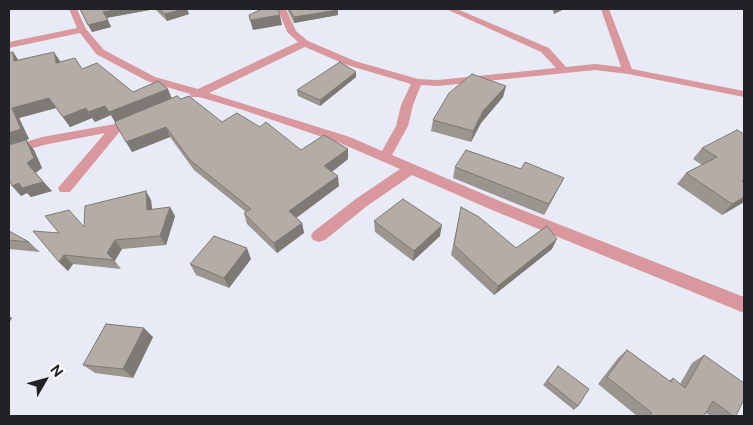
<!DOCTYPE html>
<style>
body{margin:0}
#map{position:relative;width:753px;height:425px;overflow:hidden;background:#e8ebf5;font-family:"Public Sans",sans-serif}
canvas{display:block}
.frame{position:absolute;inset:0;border:10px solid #212226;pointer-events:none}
.north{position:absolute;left:20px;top:355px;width:50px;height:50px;-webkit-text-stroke:4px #fff;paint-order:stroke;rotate:52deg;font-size:14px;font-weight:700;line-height:20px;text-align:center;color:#212226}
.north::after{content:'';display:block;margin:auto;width:18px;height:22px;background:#212226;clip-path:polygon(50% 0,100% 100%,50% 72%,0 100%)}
</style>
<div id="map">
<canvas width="753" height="425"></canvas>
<div class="frame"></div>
<div class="north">N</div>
</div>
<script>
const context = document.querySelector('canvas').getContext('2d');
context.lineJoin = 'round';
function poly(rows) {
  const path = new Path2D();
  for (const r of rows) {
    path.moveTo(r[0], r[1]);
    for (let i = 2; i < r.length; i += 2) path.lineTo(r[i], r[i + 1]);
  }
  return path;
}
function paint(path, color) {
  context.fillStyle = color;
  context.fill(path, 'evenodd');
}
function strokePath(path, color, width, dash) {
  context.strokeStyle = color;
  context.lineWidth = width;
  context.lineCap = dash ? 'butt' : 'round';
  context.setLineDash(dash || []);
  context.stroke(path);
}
paint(poly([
 [69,9,77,9,86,29,104,50,155,77,198,89,298,42,287,32,278,9,286,9,296,31,308,41,355,61,418,79,438,80,556,68,541,52,446,9,457,9,549,48,566,67,595,64,621,67,601,9,609,9,632,69,744,91,744,97,628,74,595,70,438,86,421,85,413,105,408,126,392,155,502,202,744,297,744,313,492,210,412,175,367,206,325,240,319,242,313,240,311,236,313,232,357,198,400,169,340,143,240,109,199,97,191,97,190,94,147,81,96,54,80,33,9,48,9,42,77,28,69,9],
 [305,47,347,65,411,84,401,105,396,126,382,151,350,137,209,93,305,47],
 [135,117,139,118,141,121,139,124,121,130,70,192,60,192,58,188,105,133,44,145,9,155,9,147,42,137,115,124,135,117]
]), '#d9989e');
paint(poly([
 [80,9,187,9,189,14,167,21,155,9,106,18,111,27,92,32],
 [287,9,335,9,338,15,294,23],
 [552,9,564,9,554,14],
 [13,52,18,60,60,62,82,69,133,92,181,99,222,122,301,150,348,149,348,159,332,172,339,186,296,218,302,223,304,233,277,253,247,224,244,213,246,212,194,170,170,137,132,152,116,122,115,122,111,115,95,122,92,118,70,127,56,108,19,118,29,139,24,141,34,150,42,168,36,173,52,191,31,197,27,193,21,196],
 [356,72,356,77,320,106,298,96,297,90],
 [506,86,503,97,481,123,471,142,431,131,433,120],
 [744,134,744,202,722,215,677,184,686,173,702,165,693,159,702,148],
 [455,167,521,169,564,178,544,215,453,178],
 [151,200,152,209,175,216,166,245,122,249,115,261,121,269,73,264,68,271,59,262,59,233,84,227],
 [461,207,516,248,552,249,494,295,451,255],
 [374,221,440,236,413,261,375,232],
 [9,231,29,242,40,252,9,249],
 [251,259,229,288,196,275,190,264],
 [153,337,133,378,95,373,83,365],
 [627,350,669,381,673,378,680,384,692,363,704,355,736,416,710,416,706,413,704,416,637,416,598,384,618,358],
 [558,366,578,406,574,410,543,385]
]), '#9a958e');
paint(poly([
 [120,9,155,9,106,18,103,12],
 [183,9,187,9,189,14,167,21,165,14],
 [555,9,564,9,554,14],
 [338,10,338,15,294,23,294,17],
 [280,15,282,25,253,30,250,20],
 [108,20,111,27,92,32,88,25],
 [13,52,19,61,14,61],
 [54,52,60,61,62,73,56,63],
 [356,72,356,77,320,106,320,100],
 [506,86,503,97,481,123,471,142,473,131,483,111],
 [168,89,172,99,115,122,111,115,95,122,88,112,105,106],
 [49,98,56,108,19,118,29,139,9,145,9,133,12,108],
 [86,108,92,118,70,127,63,117],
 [166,127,170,137,132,152,126,142],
 [26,140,34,150,42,168,35,173,27,163],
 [348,149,348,159,325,177,324,166],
 [338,176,339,186,292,221,289,211],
 [564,178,558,189,544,215,549,204],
 [43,182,52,191,31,197,27,193,21,196,12,186,19,183],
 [146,191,151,200,153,219,147,210],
 [744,197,744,202,722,215,732,204],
 [170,207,175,216,166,245,160,236],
 [302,223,304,233,277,253,274,243],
 [442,225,440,236,413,261,414,251],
 [557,239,552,249,494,295,498,286],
 [115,240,122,249,114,261,107,253],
 [247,248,251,259,229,288,224,278],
 [64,255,73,264,68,271,59,262],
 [9,316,12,318,9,323],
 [144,328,153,337,133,378,123,369]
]), '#7d7974');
const building = poly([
 [80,9,120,9,103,12,108,20,88,25,80,9],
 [159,9,184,9,165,14,159,9],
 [262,9,278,9,280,15,250,20,249,15,262,9],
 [289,9,335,9,338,10,294,17,289,9],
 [13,52,14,61,54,52,56,63,75,58,82,69,97,63,133,92,158,81,168,89,109,112,105,106,88,112,86,108,63,117,49,98,12,108,21,129,9,133,9,53,13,52],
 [340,62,356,72,320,100,297,90,340,62],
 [472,74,506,86,483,111,473,131,433,120,449,93,472,74],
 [177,96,181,99,189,96,222,122,237,113,260,127,266,122,301,150,324,135,348,149,324,166,338,176,289,211,302,223,274,243,244,213,251,209,190,160,166,127,126,142,115,123,116,121,177,96],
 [737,130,744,134,744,180,742,181,744,183,744,197,732,204,686,173,717,157,702,148,737,130],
 [26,140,34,158,27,163,43,182,22,188,19,183,12,186,9,179,9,145,26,140],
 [466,150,521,169,525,162,564,178,549,204,455,167,466,150],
 [146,191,147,210,170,207,160,236,115,240,107,253,114,260,64,255,59,262,33,231,59,233,45,216,69,210,84,227,85,206,146,191],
 [403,199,442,225,414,251,374,221,403,199],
 [461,207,479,217,516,248,547,226,557,239,498,286,454,245,461,207],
 [9,231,29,242,9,240,9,231],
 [214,236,247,248,224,278,190,264,214,236],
 [106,324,144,328,123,369,83,365,106,324],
 [627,350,671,382,673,378,685,388,704,355,744,383,744,399,736,416,733,416,713,401,704,416,649,416,652,413,607,377,627,350],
 [558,366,589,389,578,406,547,381,558,366]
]);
paint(building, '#b3ada5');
strokePath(building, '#7d7974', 1);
</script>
